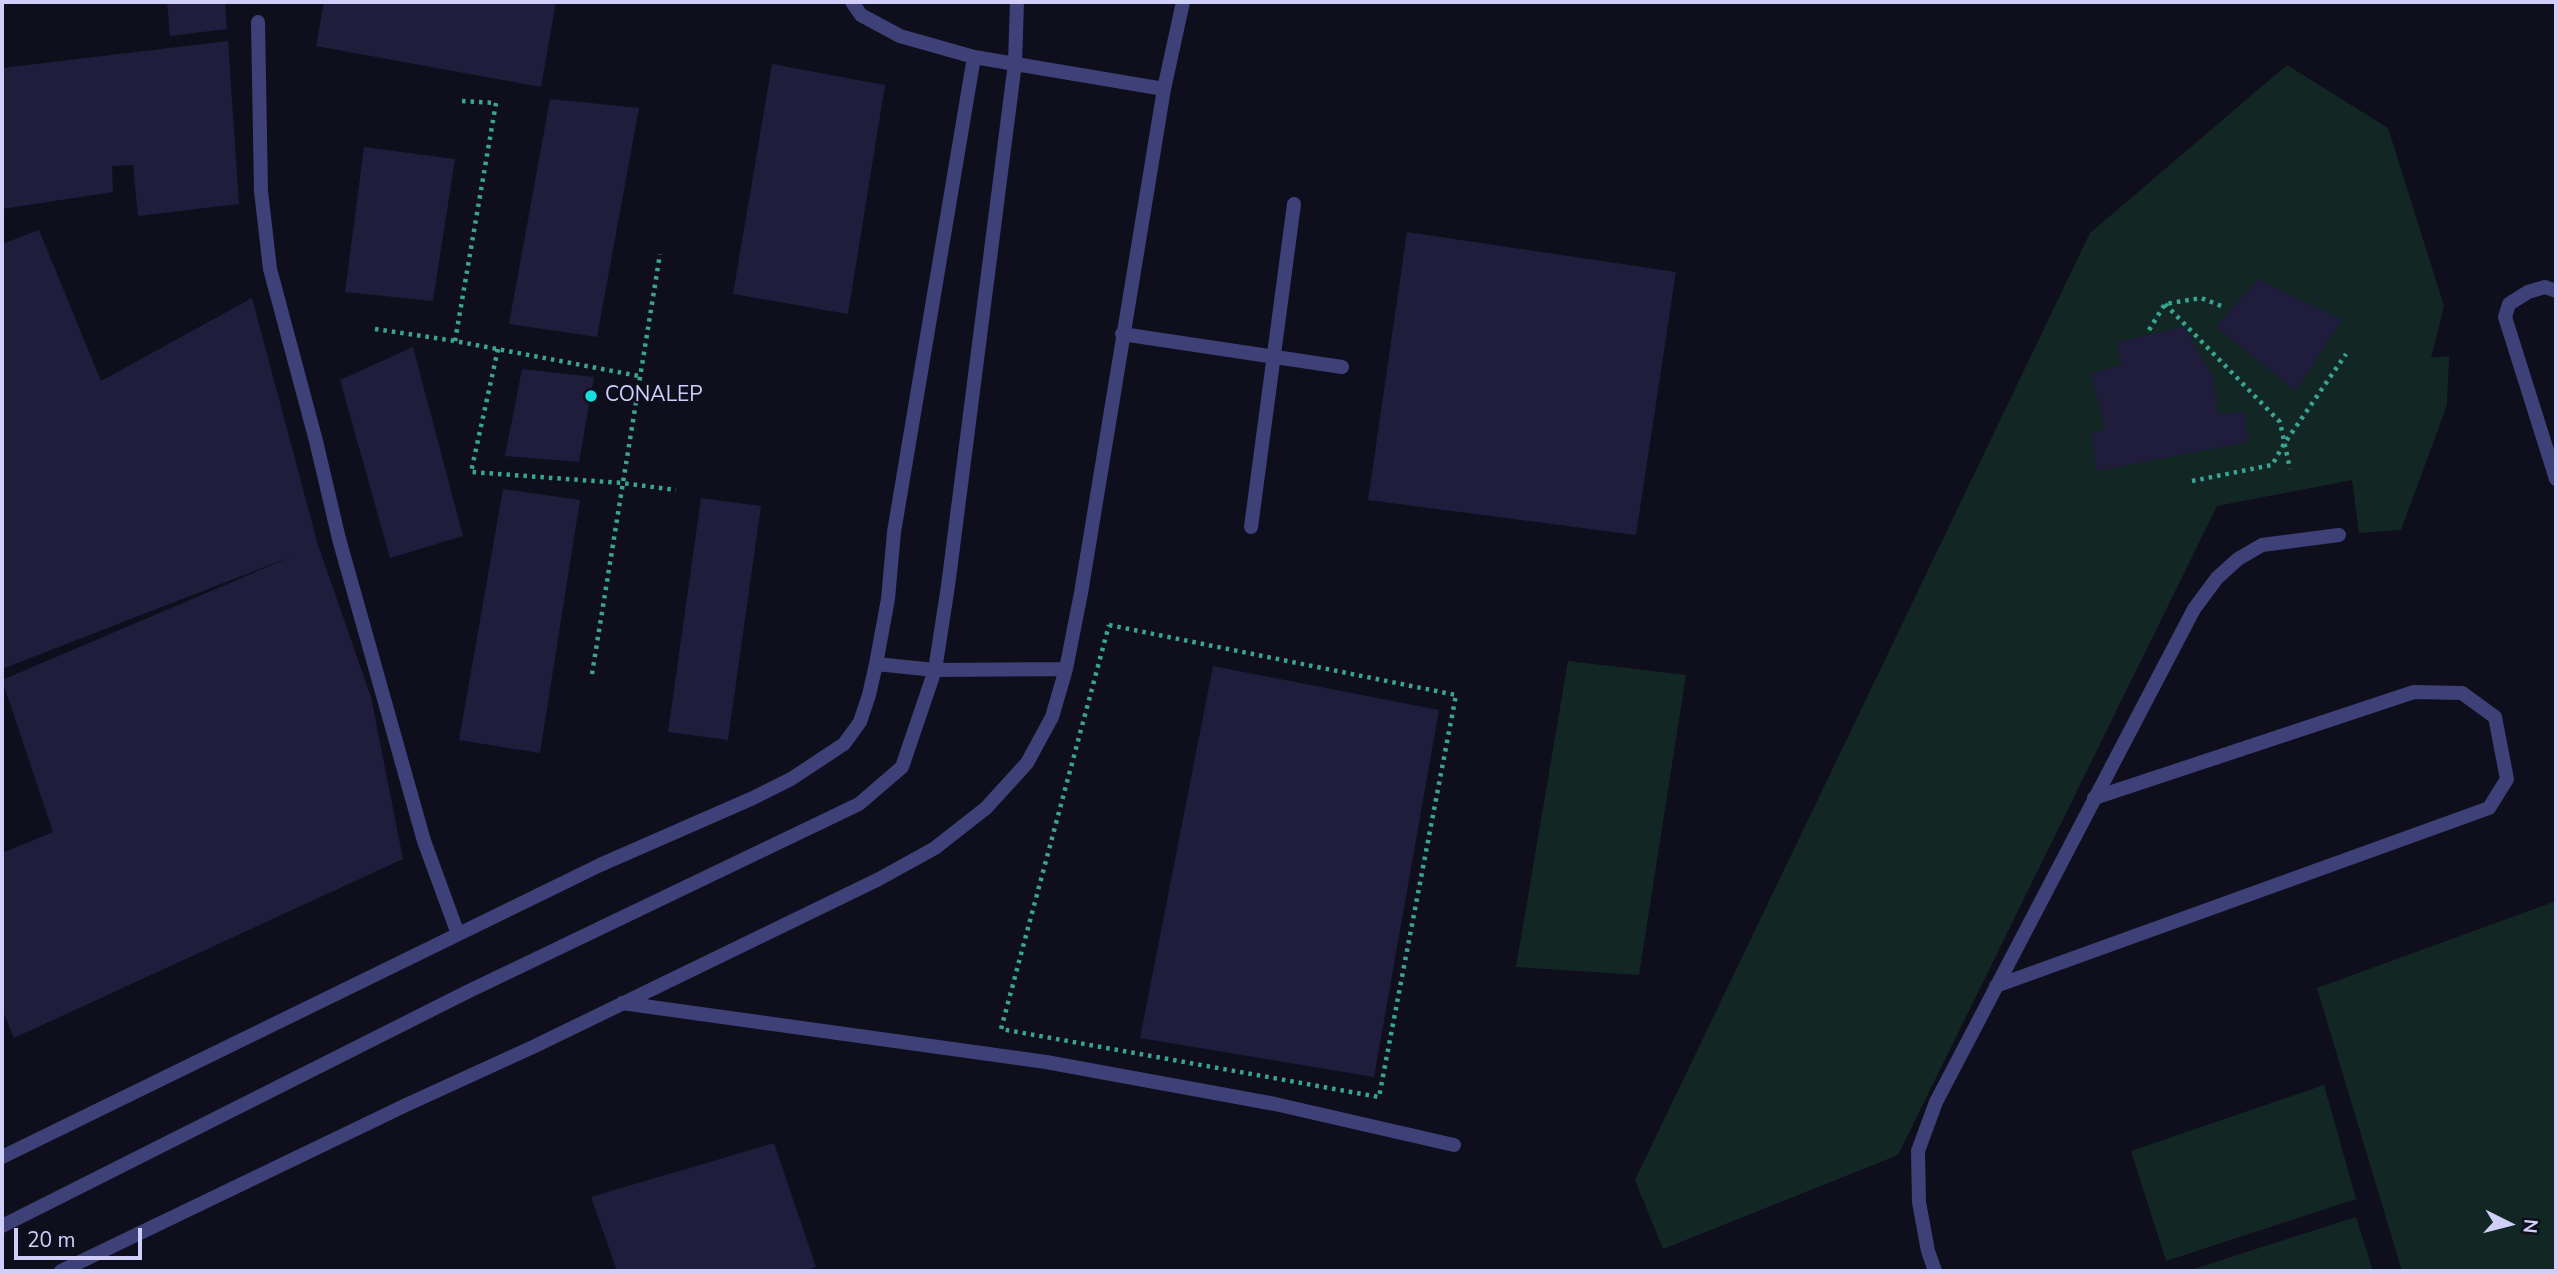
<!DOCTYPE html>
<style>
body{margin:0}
#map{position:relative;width:2558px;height:1273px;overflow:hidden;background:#0f0e1d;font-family:"Nunito Sans",sans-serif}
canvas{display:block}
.frame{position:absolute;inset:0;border:4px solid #d0cffa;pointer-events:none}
.north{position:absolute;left:2474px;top:1189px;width:70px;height:70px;-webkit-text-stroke:5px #0f0e1d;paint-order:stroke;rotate:96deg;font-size:19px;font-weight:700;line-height:28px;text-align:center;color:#d0cffa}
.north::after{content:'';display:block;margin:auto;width:24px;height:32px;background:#d0cffa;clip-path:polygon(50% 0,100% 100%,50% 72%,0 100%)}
.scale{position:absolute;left:14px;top:1228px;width:128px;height:32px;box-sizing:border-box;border:4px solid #d0cffa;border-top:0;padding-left:9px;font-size:21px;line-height:24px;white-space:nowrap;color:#d0cffa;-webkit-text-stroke:5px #0f0e1d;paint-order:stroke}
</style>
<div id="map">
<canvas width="2558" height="1273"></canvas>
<div class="frame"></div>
<div class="north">N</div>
<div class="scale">20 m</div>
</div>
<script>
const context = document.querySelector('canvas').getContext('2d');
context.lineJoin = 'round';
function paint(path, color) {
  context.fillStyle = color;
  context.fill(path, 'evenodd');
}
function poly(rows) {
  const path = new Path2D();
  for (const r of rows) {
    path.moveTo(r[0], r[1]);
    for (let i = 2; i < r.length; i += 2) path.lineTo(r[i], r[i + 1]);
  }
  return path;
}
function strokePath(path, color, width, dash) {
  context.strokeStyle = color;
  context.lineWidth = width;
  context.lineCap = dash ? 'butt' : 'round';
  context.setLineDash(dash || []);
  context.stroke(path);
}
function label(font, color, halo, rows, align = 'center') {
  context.font = font + ' "Nunito Sans",sans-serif';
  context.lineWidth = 5;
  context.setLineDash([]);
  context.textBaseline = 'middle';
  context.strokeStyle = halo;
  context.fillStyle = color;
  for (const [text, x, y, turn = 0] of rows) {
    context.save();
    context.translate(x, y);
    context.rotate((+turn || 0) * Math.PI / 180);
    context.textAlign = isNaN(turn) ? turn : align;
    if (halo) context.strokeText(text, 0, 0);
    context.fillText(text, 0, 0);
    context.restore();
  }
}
paint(poly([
 [2287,65,2388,128,2444,306,2431,358,2449,356,2447,405,2401,530,2359,533,2352,480,2217,506,1898,1155,1663,1249,1635,1180,2090,233],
 [1568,661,1686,675,1639,975,1516,967],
 [2556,901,2556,1271,2402,1271,2317,988],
 [2324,1085,2356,1199,2166,1261,2131,1151],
 [2356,1217,2373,1271,2187,1271]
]), '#122724');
paint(poly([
 [167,2,225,2,227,29,170,36],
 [324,2,556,2,541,87,316,46],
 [228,41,239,204,138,216,133,165,112,166,113,192,2,209,2,68],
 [772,64,885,85,848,314,733,294],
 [550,99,639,108,597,337,509,324],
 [364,147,455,159,433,301,345,292],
 [39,230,101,381,252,298,318,545,371,697,403,859,14,1038,2,1009,2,853,53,832,2,680,293,556,2,669,2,244],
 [1407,232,1676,272,1636,535,1368,500],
 [2258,279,2342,320,2296,391,2216,327],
 [2184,327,2214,379,2217,415,2244,411,2248,442,2097,471,2091,434,2105,429,2091,374,2121,365,2117,342],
 [413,347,463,536,390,558,340,380],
 [522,369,594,377,579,462,505,456],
 [503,489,580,500,540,753,459,740],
 [701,498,761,506,728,740,668,732],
 [1213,666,1439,710,1374,1077,1140,1038],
 [774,1143,816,1267,804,1271,617,1271,591,1197]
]), '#201c3c');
strokePath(poly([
 [2165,304,2280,422,2290,469],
 [375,329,455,341,639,376],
 [2149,330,2165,304,2201,298,2224,307],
 [455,341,496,103,461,101],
 [498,349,471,472,622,483,676,490],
 [2192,481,2272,465,2284,444,2346,354],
 [1109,625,1456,695,1379,1097,1001,1029,1109,625],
 [592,674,660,254]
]), '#3aa493', 4.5, [3.5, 5]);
strokePath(poly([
 [852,2,861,15,900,36,974,57,1164,89],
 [258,22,261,191,270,269,316,441,339,539,424,841,458,934],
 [1122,334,1342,367],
 [1251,527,1294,204],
 [876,664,935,670,1066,669],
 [1996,986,2489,808,2507,779,2495,717,2462,693,2414,692,2094,798],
 [622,1003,1046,1062,1275,1104,1454,1145],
 [2,1157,600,865,753,798,791,779,844,744,860,722,869,695,876,664,888,599,894,532,974,57],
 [2,1226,467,992,859,804,902,767,935,670,948,586,1015,63,1017,2],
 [61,1271,406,1105,535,1046,879,879,935,848,986,808,1027,763,1052,717,1066,669,1081,593,1164,89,1183,2],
 [1935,1271,1928,1251,1919,1202,1918,1151,1936,1102,2194,609,2217,578,2238,559,2262,545,2339,535]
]), '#3e4177', 14);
strokePath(poly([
 [2556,291,2545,287,2528,292,2509,304,2505,317,2556,479]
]), '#3e4177', 14);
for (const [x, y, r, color] of [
 [591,396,7,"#18ddde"]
]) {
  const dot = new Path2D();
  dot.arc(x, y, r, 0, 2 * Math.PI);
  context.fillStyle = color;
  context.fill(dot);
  strokePath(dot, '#0f0e1d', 2.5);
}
label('21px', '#d0cffa', '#0f0e1d', [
 ["CONALEP",605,396]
], 'left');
</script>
